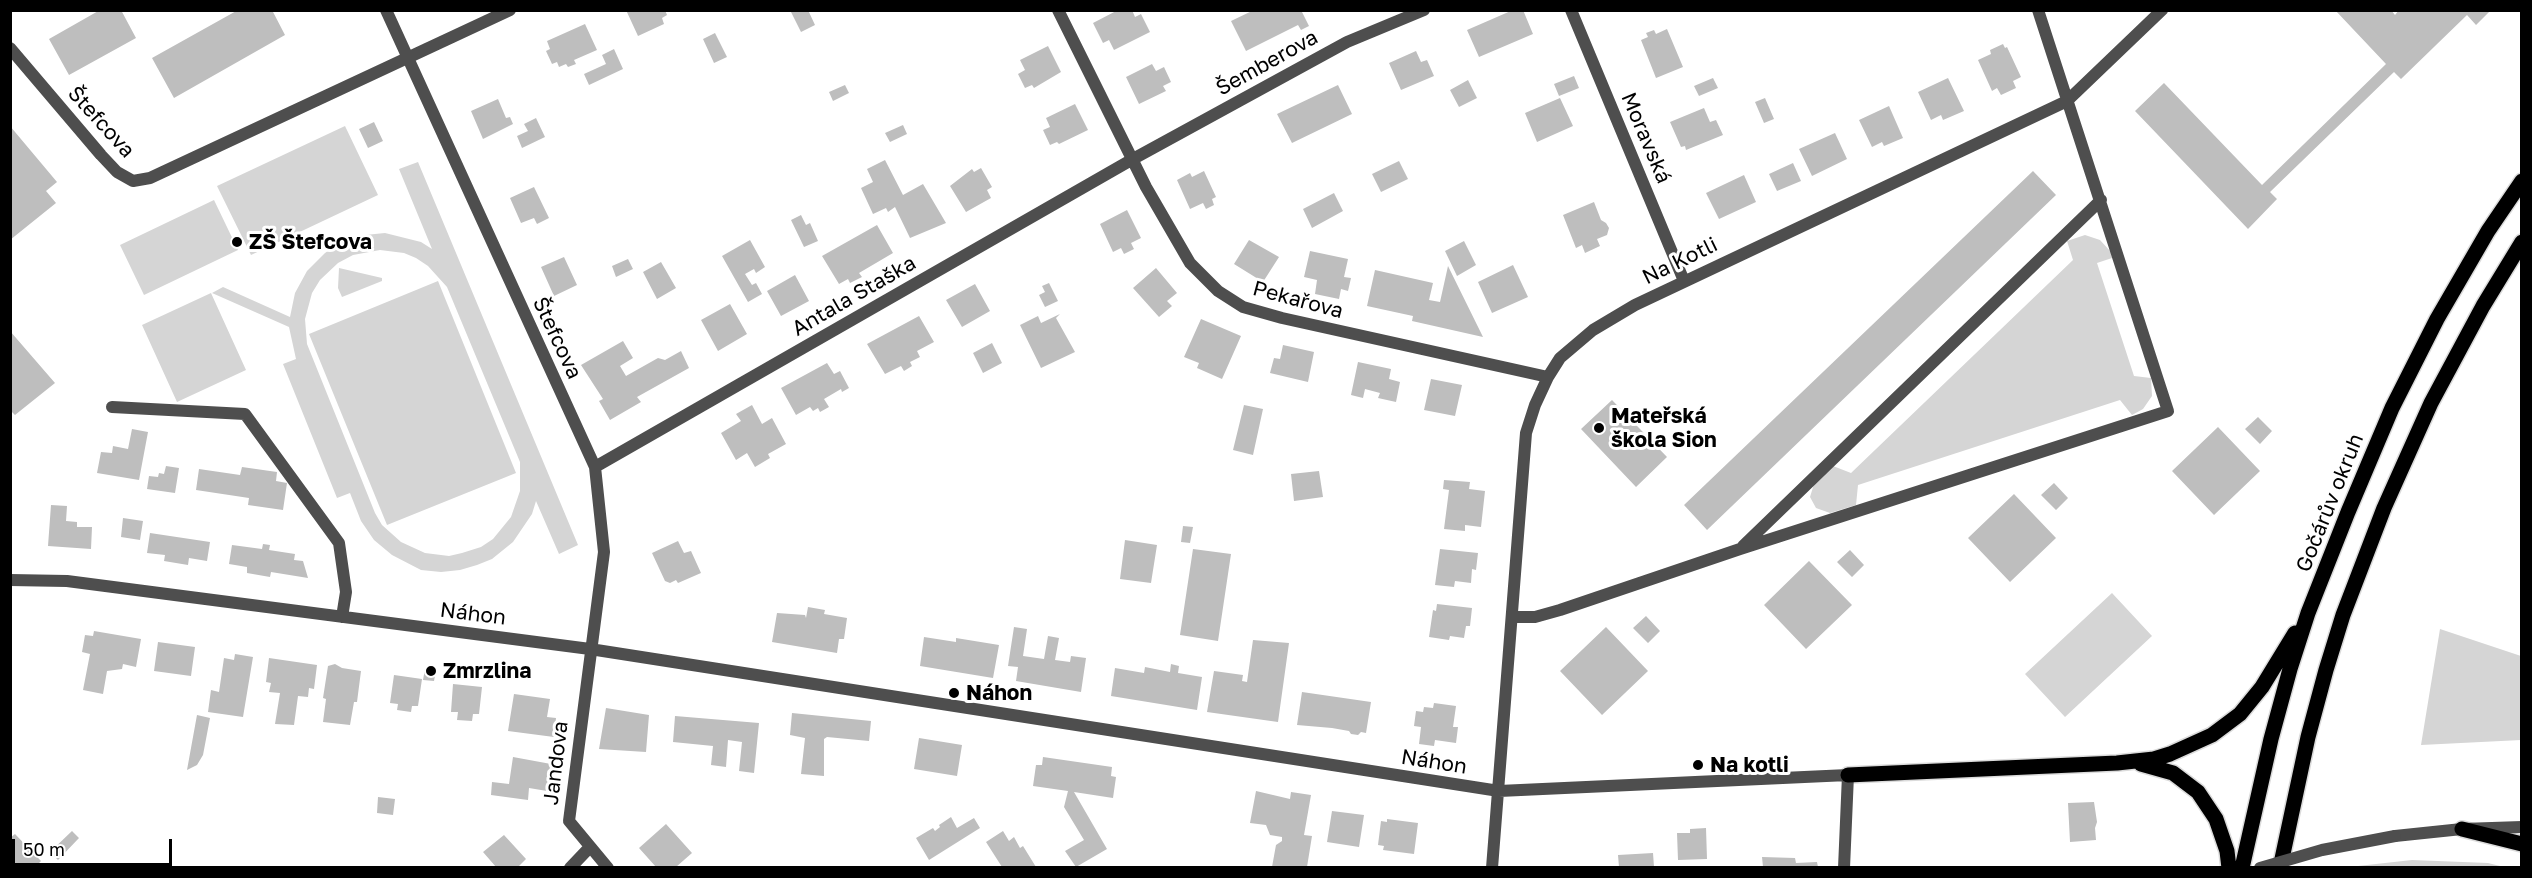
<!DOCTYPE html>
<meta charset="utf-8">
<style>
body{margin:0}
#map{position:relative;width:2532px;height:878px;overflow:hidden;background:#fff;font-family:"Golos Text",sans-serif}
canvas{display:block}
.frame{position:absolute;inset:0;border:12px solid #000;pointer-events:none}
.scale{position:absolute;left:12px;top:839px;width:160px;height:27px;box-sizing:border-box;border:3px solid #000;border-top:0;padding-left:8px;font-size:18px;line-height:21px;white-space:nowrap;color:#000;-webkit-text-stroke:4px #fff;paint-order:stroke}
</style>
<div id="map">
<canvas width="2532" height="878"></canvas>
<div class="frame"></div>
<div class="scale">50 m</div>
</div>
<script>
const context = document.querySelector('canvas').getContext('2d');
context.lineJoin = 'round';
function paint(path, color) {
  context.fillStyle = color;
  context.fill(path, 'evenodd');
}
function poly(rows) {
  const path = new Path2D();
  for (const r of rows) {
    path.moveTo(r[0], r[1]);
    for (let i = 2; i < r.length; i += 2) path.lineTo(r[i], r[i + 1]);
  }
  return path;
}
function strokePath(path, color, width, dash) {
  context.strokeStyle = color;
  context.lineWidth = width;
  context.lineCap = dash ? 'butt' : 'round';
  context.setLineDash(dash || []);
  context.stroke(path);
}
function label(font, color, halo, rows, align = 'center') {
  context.font = font + ' "Golos Text",sans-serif';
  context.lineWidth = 6;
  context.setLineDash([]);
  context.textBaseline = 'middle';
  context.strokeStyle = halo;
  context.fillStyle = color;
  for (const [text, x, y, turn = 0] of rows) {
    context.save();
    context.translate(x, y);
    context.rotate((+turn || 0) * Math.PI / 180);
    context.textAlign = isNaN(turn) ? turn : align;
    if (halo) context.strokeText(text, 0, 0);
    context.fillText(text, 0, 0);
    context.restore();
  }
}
paint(poly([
 [345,126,378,195,251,255,217,186],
 [418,162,578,545,559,554,536,501,532,514,513,542,492,559,477,565,460,570,441,572,421,570,392,555,374,540,361,521,350,493,337,498,283,364,296,359,289,327,212,293,223,287,290,317,295,293,307,271,325,253,341,242,365,235,385,233,421,242,432,249,399,169],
 [380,250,404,253,416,258,428,266,447,287,520,462,520,491,511,517,493,539,481,547,462,553,449,556,425,553,401,542,382,525,375,513,307,344,305,319,312,293,320,280,338,263,353,255],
 [214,200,238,250,144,295,120,245],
 [2085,235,2100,240,2111,252,2112,258,2097,263,2134,376,2151,378,2152,396,2143,409,2132,415,2120,400,1858,485,1856,505,1830,513,1816,508,1810,497,1814,484,1833,466,1851,473,2073,260,2067,241],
 [339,268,382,278,382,281,342,297,338,288],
 [438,281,516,473,387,525,309,334],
 [211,293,246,370,177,402,142,325],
 [2112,593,2152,636,2065,717,2025,674],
 [2440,629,2521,656,2521,740,2421,745],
 [2412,860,2488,863,2504,867,2349,867]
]), '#d5d5d5');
paint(poly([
 [100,10,121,10,136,38,69,75,49,39],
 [238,10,272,10,285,35,174,98,152,58],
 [626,10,665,10,667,15,662,18,664,24,638,36],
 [790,10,808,10,815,25,801,32],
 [1118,10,1132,10,1135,17,1141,14,1150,32,1114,50,1109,40,1103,43,1093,23],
 [1254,10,1301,10,1309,26,1301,30,1298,25,1246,51,1231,21],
 [1513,10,1523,10,1533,34,1479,57,1467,30],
 [2335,10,2391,10,2395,15,2399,10,2491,10,2476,25,2467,15,2401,79,2394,72,2270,192,2277,199,2248,229,2135,111,2164,83,2262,185,2386,64],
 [585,24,597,50,574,60,576,64,568,67,566,64,559,67,557,62,552,64,546,51,550,49,547,41],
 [1667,29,1683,67,1656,78,1641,40,1648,37,1646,33,1654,30,1656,34],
 [715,33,727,57,714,63,703,39],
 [2003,44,2005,48,2007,47,2021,77,2013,81,2016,88,2001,95,1997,88,1992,91,1978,60,1991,54,1990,50],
 [1048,46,1061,72,1034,88,1032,85,1025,88,1018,74,1025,70,1020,60],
 [614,49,623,69,589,85,584,74,606,64,602,55],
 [1416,51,1421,62,1427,60,1434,76,1401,90,1389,63],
 [1152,64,1156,71,1164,67,1171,82,1163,86,1166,91,1139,104,1126,77],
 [1574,76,1579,88,1559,96,1554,84],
 [1713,78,1718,88,1699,96,1694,86],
 [1948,78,1964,111,1943,120,1941,115,1931,120,1918,92],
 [1468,80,1477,98,1459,107,1450,90],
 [845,85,849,93,833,101,829,92],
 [1338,85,1352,114,1292,143,1277,114],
 [1560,98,1573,126,1537,142,1525,113],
 [1765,98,1774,119,1764,123,1755,102],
 [498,99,506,118,510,117,513,124,483,139,471,111],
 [1075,104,1088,130,1059,144,1057,142,1050,145,1043,130,1050,127,1046,118],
 [1889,106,1903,138,1884,146,1882,142,1872,147,1859,120],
 [1704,108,1710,122,1716,120,1723,135,1686,150,1685,146,1681,147,1670,122],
 [536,118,545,137,522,148,517,136,528,131,524,124],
 [374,122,383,141,368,148,359,129],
 [903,125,907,134,890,142,885,133],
 [10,126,57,182,46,191,56,203,10,240,10,220,12,218,10,216],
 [1835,133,1847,159,1812,176,1799,149],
 [885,160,903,195,923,184,946,223,910,238,895,207,888,212,886,208,873,214,861,188,873,182,867,169],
 [1399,161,1408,179,1381,192,1372,174],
 [1793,163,1801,181,1777,191,1769,174],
 [981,168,992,187,987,190,991,198,966,212,950,186,972,169,974,172],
 [1204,171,1216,197,1212,199,1214,205,1206,209,1203,203,1190,209,1177,180,1190,173,1192,177],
 [2033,171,2056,195,1707,530,1684,505],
 [1744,175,1756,202,1719,219,1706,193],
 [534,187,549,218,537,224,534,218,521,223,510,198],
 [1334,193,1343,211,1312,228,1303,209],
 [1594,202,1601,220,1606,223,1609,228,1607,235,1597,239,1600,246,1585,253,1582,245,1576,248,1563,215],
 [1127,210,1141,238,1131,243,1134,249,1124,254,1121,248,1113,252,1100,224],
 [801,215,806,225,810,223,818,241,804,247,791,220],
 [877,225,893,253,859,273,862,277,850,283,848,279,839,284,822,256],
 [750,240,765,267,756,273,754,269,745,274,752,285,756,283,762,294,748,302,722,256],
 [1249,240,1279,257,1263,282,1234,264],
 [1464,241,1476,265,1457,276,1445,251],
 [1310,251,1348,259,1344,277,1351,278,1348,291,1341,289,1339,299,1315,294,1317,280,1304,277],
 [564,257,577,285,554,296,541,267],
 [628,259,633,269,616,277,612,266],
 [661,262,676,288,657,299,643,272],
 [1513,265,1528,297,1492,313,1478,282],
 [1448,266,1483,337,1412,321,1413,316,1367,306,1375,270,1433,283,1429,300,1440,302],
 [1156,268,1177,293,1167,301,1172,306,1159,317,1133,288],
 [795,275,809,301,781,316,767,291],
 [1049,283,1058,301,1045,307,1039,295,1045,292,1042,286],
 [975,284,990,311,962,327,946,300],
 [730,304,747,334,718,351,701,320],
 [1060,314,1056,318,1075,352,1041,368,1020,325,1038,316,1041,323],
 [919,316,934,342,917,351,920,357,910,362,912,366,904,371,901,366,885,374,867,344],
 [1201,319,1241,336,1222,379,1197,368,1199,363,1184,357],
 [10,331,55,383,15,415,10,410],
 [623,341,633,358,620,366,626,376,658,358,665,360,681,351,689,368,637,397,641,402,610,420,599,401,603,399,581,365],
 [992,343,1002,363,983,373,973,353],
 [1283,345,1314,352,1308,382,1270,373,1274,358,1280,359],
 [1358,362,1391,369,1389,379,1400,382,1396,402,1378,398,1380,393,1365,389,1363,398,1351,395],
 [827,363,834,374,840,371,849,388,842,392,841,389,824,399,829,407,820,412,818,408,813,411,810,407,796,415,781,388],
 [1431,379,1462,385,1455,416,1424,410],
 [1612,400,1667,457,1636,487,1581,429],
 [752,405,762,424,772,418,786,444,768,454,770,458,755,467,747,453,736,460,721,433,741,421,736,414],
 [1244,405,1263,409,1253,455,1233,450],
 [2258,417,2272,431,2260,444,2245,429],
 [2218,427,2260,471,2214,515,2172,471],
 [132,429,148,432,139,480,97,473,101,452,112,453,113,446,128,449],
 [166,466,179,468,175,493,147,489,149,476,158,477,159,473,164,474],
 [242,467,277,472,276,481,287,483,283,510,248,505,249,498,196,490,199,469,240,475],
 [1319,471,1323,497,1294,501,1291,474],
 [1444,480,1470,482,1469,489,1485,491,1481,527,1465,525,1465,531,1444,529,1449,490,1443,489],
 [2054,483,2068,498,2056,510,2041,495],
 [2014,494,2056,538,2010,582,1968,538],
 [51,505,67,506,66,521,77,522,77,527,92,527,91,549,48,546],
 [123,518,143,521,140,540,121,537],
 [1183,526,1193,527,1190,543,1181,542],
 [150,533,210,542,207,561,189,558,188,565,164,561,165,555,147,553],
 [1125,540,1157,545,1151,583,1120,579],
 [678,541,684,553,691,551,701,573,678,583,676,580,670,583,665,581,652,553],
 [263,544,270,545,269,550,295,554,294,560,303,561,308,578,271,572,270,577,247,573,247,567,229,564,232,545,262,549],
 [1193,549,1231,554,1218,641,1180,635],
 [1440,549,1478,553,1476,570,1472,569,1471,583,1455,581,1454,587,1435,585],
 [1850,550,1864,565,1852,577,1837,562],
 [1809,561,1852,605,1806,649,1764,605],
 [1437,604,1472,608,1470,626,1466,626,1464,638,1450,636,1449,640,1429,637,1433,610,1436,611],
 [808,607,825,610,824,614,847,618,844,639,839,639,837,653,772,642,777,613,805,615,806,618],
 [1646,616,1660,631,1648,643,1633,628],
 [1014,627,1027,629,1023,656,1044,659,1048,636,1059,638,1055,660,1070,662,1071,656,1086,658,1081,692,1016,681,1018,667,1008,666],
 [1606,627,1648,671,1602,715,1560,671],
 [94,631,141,639,136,667,123,664,122,669,107,671,103,694,83,690,90,654,82,652,85,635,93,636],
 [924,637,956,642,956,638,999,645,993,678,920,666],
 [1253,640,1289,643,1278,722,1207,712,1214,671,1243,675,1242,681,1247,682],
 [158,642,195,647,191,676,154,671],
 [235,654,253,657,243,717,208,712,211,690,219,692,224,658,234,660],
 [269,658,317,665,314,689,309,688,308,697,298,696,294,725,275,724,280,693,269,692,271,683,266,682],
 [335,664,342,668,361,671,357,702,354,702,350,725,323,722,326,699,323,698,328,666],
 [1171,664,1179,666,1178,673,1202,677,1197,710,1111,696,1115,668,1144,673,1145,667,1170,672],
 [425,669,436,670,434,681,423,680],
 [394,675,422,679,418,706,412,706,411,712,397,710,398,704,390,703],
 [453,684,482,687,479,714,473,714,472,721,457,720,458,712,451,712],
 [1302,692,1371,702,1366,733,1361,732,1358,735,1351,734,1349,731,1332,728,1297,725],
 [514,694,550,699,547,717,556,718,554,737,508,731],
 [1434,703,1456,706,1453,727,1458,727,1456,743,1435,740,1434,746,1419,744,1421,727,1414,726,1416,711,1423,712,1424,707,1433,708],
 [606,708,649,715,646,752,599,749],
 [792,713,871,721,869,741,827,737,824,739,824,776,801,774,805,738,790,735],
 [197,715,210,718,203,755,197,765,187,770],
 [675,716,759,723,754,773,739,771,742,742,728,740,726,767,711,765,713,746,673,742],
 [919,738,962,745,957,776,914,769],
 [513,757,551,764,547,791,529,788,528,800,491,795,492,782,509,784],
 [1043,757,1112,767,1111,776,1116,777,1113,798,1074,792,1107,849,1076,867,1065,851,1084,840,1064,807,1068,791,1033,786,1036,765,1042,765],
 [1256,791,1290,799,1291,792,1311,795,1304,835,1312,836,1307,867,1272,867,1276,845,1282,841,1282,837,1270,835,1266,825,1250,823],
 [378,797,395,799,393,815,377,813],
 [2094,802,2097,822,2095,828,2096,840,2070,842,2068,803],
 [1332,811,1364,815,1359,847,1327,842],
 [951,817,957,828,974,818,980,828,929,860,916,838,933,828,935,831,940,827,939,825],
 [1387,819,1418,823,1414,854,1383,850,1384,846,1378,845,1381,821,1387,822],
 [666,824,692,853,676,867,656,867,639,848],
 [1706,828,1707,859,1678,860,1677,833,1690,833,1690,829],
 [72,831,79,838,58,860,50,852],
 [1003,831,1009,841,1014,837,1020,848,1023,846,1036,867,1002,867,986,842],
 [15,834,41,861,35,867,10,867,10,838],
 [504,835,526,859,518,867,496,867,483,852],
 [1653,853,1654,867,1619,867,1618,855],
 [1762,857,1795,858,1796,863,1817,862,1818,867,1763,867]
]), '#bebebe');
const primary = poly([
 [2141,764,2173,773,2198,792,2216,819,2227,851,2229,868],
 [1848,775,2117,763,2154,759,2170,754,2212,735,2240,714,2262,687,2295,633],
 [2462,829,2522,844],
 [2242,868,2271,739,2290,669,2308,613,2348,512,2392,408,2437,319,2488,231,2522,181],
 [2280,868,2308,737,2326,670,2343,615,2384,508,2431,403,2483,306,2522,242]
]);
strokePath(primary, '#dbdbdb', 18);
strokePath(poly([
 [386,10,595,467,604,552,569,821,608,868],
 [1058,10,1146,187,1190,263,1218,291,1243,307,1282,318,1548,377],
 [1571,10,1684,281],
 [10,48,101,155,117,172,133,181,150,178,510,10],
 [112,407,245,414,339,543,346,592,342,617],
 [595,467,1133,159,1347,42,1424,10],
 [1743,546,2101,200],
 [10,580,67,581,590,649,1499,791,1848,775,1844,868],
 [1513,617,1535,617,1560,610,1740,549,2168,411,2038,10],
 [570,868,590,847],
 [1492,868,1526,433,1535,405,1548,377,1560,358,1593,330,1635,305,2067,101,2162,10]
]), '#4e4e4e', 12);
strokePath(poly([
 [2395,836,2462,829,2522,827]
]), '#4e4e4e', 12);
strokePath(primary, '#000', 15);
strokePath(poly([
 [2260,868,2322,850,2395,836]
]), '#4e4e4e', 12);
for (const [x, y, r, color] of [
 [237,242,6,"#000"],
 [1599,428,6,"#000"],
 [431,671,6,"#000"],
 [954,693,6,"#000"],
 [1698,765,6,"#000"]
]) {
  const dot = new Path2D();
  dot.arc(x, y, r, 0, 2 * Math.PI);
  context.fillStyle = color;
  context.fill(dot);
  strokePath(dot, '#fff', 2);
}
label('21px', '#000', '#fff', [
 ["Šemberova",1267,63,-29],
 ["Štefcova",101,122,48],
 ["Moravská",1646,138,67],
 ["Na Kotli",1680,261,-26],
 ["Antala Staška",854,296,-30],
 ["Pekařova",1298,300,15],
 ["Štefcova",557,338,65],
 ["Gočárův okruh",2330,503,-68],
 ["Náhon",473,614,7],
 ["Náhon",1434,762,9],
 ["Jandova",556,763,-83]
]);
label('bold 21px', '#000', '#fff', [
 ["ZŠ Štefcova",249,242],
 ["Mateřská",1611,416],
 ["škola Sion",1611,440],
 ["Zmrzlina",443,671],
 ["Náhon",966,693],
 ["Na kotli",1710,765]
], 'left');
</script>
